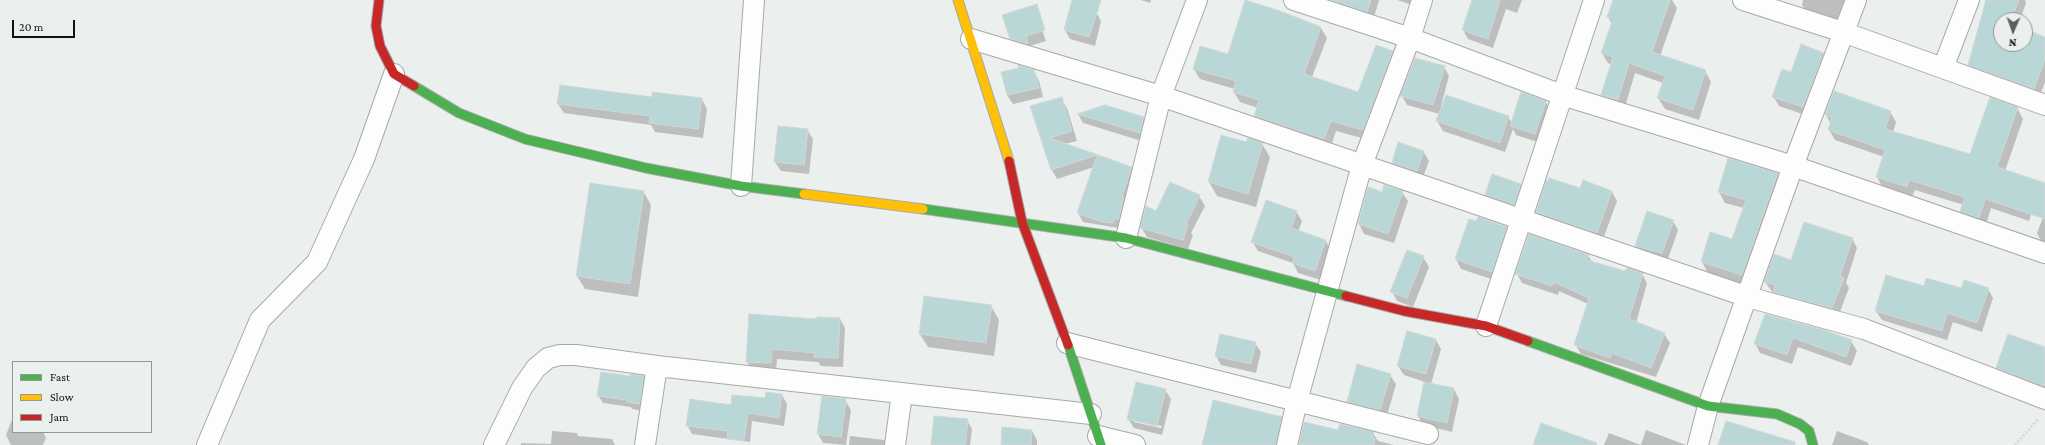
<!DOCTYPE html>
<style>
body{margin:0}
#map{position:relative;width:2045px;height:445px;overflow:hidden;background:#ebefed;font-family:"Crimson Pro",serif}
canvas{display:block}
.legend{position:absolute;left:12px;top:361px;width:140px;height:72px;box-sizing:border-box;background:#eaf0ed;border:1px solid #939795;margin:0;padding:5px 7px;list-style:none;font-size:12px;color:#101211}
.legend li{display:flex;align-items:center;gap:8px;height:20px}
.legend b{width:20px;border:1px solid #939795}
.north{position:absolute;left:1993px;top:12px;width:40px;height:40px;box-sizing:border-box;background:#eaf0ed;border:1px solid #939795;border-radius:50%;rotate:182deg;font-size:11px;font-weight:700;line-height:16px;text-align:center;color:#101211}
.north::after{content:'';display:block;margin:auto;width:14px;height:18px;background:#5d5f5e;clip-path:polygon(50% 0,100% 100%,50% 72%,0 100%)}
.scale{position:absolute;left:12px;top:20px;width:63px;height:18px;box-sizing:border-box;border:2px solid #101211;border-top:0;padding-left:5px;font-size:12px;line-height:14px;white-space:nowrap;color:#101211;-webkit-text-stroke:3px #eaf0ed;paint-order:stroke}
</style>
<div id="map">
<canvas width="2045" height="445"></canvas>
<ul class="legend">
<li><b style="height:5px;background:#4caf50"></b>Fast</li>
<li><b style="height:5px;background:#ffc107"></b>Slow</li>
<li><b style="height:5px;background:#c62828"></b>Jam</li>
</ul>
<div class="north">N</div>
<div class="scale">20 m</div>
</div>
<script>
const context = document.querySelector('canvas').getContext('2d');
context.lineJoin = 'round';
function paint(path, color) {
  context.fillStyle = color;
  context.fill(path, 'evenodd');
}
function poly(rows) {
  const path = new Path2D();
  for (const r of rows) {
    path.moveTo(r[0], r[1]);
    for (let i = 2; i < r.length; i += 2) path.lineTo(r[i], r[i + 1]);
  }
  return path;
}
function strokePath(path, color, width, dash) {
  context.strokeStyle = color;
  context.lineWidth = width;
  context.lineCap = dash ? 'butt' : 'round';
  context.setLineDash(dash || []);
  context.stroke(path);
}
paint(poly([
 [1141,0,1151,0,1150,3],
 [1339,0,1379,0,1373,21,1343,11],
 [1397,0,1421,0,1416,6],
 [1473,0,1522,0,1517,13,1506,9,1493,48,1468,39,1463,30],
 [1614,0,1672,0,1677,8,1660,56,1705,71,1711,82,1699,120,1665,109,1658,98,1663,83,1635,73,1624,110,1609,106,1602,95,1612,65,1608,63,1602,53,1612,24,1608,17],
 [1803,0,1848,0,1840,24,1807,14,1802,5],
 [1985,0,2025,0,2026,3,2020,20,2001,20,2001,44,2025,44,2025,30,2045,37,2045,82,2039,98,1974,74,1969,65,1986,2],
 [1096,12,1101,21,1095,46,1070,39,1065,30],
 [1037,16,1046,41,1030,46,1032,53,1016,48,1010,38],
 [1321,28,1327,38,1312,77,1359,93,1392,52,1398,62,1369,140,1336,131,1330,149,1261,126,1255,116,1258,108,1240,102,1234,92,1235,89,1200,79,1194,69,1229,55],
 [1823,54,1828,63,1808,116,1779,106,1773,96],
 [1444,67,1449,76,1441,106,1508,117,1512,123,1522,93,1546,102,1551,112,1541,143,1516,135,1513,129,1505,152,1443,131,1437,121,1440,114,1407,105,1402,96],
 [1020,68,1034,71,1039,81,1043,97,1013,104,1007,95,1002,73],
 [653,98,702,99,707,109,703,138,655,132,651,125,564,113,558,104],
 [1061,98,1067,108,1077,141,1065,144,1131,168,1137,177,1124,229,1083,222,1078,213,1094,167,1057,179,1052,170,1031,107],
 [2017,108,2023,119,2005,171,2039,191,2029,221,1991,208,1985,228,1968,222,1962,212,1964,205,1915,190,1912,197,1883,188,1877,177,1884,157,1835,140,1829,130,1831,124,1826,115,1890,112,1896,122,1893,133,1971,155],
 [1078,114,1143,118,1149,127,1145,142,1083,123],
 [807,130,813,139,809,174,781,171,775,162],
 [1262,144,1270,157,1256,207,1217,196,1209,182],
 [1423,151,1429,161,1422,180,1398,172,1393,163],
 [1777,174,1784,186,1749,286,1708,273,1702,262,1733,240,1744,208,1725,203,1719,192],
 [1520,184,1526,194,1519,214,1492,204,1486,195],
 [1580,189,1612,192,1617,201,1602,242,1542,222,1537,212],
 [643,191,651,205,638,297,585,289,577,276],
 [1402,192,1408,201,1394,243,1364,234,1359,224,1383,193],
 [1199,196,1205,206,1191,233,1193,235,1188,249,1147,237,1141,227,1157,212],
 [1296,211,1302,221,1298,232,1326,241,1331,251,1321,280,1298,273,1293,263,1258,251,1252,241],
 [2045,212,2045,244,2042,243,2037,233],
 [1673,221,1678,230,1667,262,1641,255,1636,246],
 [1477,222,1506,227,1512,237,1497,281,1461,269,1456,259],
 [1852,238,1857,248,1846,283,1849,288,1838,317,1779,301,1765,282,1792,261],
 [1588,255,1592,262,1626,272,1642,274,1647,283,1636,323,1664,334,1670,343,1656,377,1581,354,1575,344,1588,304,1559,291,1558,295,1522,283,1517,274],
 [1423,257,1429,267,1413,307,1397,301,1392,292],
 [1924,287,1988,289,1993,298,1982,332,1953,322,1947,340,1882,320,1876,311],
 [991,306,999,320,994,356,928,347,920,334],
 [1766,315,1851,341,1857,351,1851,366,1798,347,1792,364,1760,353,1755,343],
 [840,319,845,328,843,367,821,366,818,362,777,359,776,372,752,371,747,361,818,320],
 [1436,340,1441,349,1431,384,1454,389,1459,399,1452,432,1423,425,1418,416,1425,382,1404,375,1398,366],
 [1255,343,1261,352,1256,373,1221,365,1216,356],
 [2045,348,2045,395,2005,381,1997,368],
 [1390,375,1396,384,1386,419,1353,411,1348,401],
 [643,377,648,384,643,411,632,409,631,407,603,403,598,395,631,378],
 [1165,390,1171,399,1162,435,1134,428,1128,419],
 [1134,420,1162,426,1161,428,1134,422],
 [782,395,787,404,784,426,752,421,750,442,692,434,687,425,732,406],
 [845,400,851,410,846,445,823,443,818,434],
 [13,417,13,432,43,432,46,438,43,445,11,445,6,435],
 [1281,418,1286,428,1283,445,1204,445],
 [967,420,972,429,970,445,932,445],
 [1646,430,1686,445,1604,445,1609,433,1641,445],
 [552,431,577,433,578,436,612,439,615,445,521,445,521,443,551,444],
 [1032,431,1037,440,1037,445,1002,445],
 [1339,431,1373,433,1378,441,1394,445,1300,445],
 [1837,431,1867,442,1869,445,1832,445],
 [850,436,884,440,887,445,849,445]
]), '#0003');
const building = poly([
 [1072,0,1101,0,1089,37,1064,30,1072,0],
 [1245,0,1280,11,1321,27,1304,74,1358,92,1376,45,1393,51,1363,130,1331,121,1324,139,1254,116,1259,100,1233,92,1236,81,1193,69,1200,46,1228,54,1245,0],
 [1331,0,1371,0,1367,12,1331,0],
 [1472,0,1500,0,1488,39,1462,30,1472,0],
 [1613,0,1670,0,1652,52,1706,70,1693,110,1657,98,1665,76,1629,63,1618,100,1601,95,1613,57,1601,53,1613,19,1607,17,1613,0],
 [1986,0,2019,0,2011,20,2001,20,2001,44,2025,44,2025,29,2045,37,2045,59,2034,89,1968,65,1986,0],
 [1037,4,1045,30,1026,36,1028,44,1010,39,1002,15,1037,4],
 [1801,44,1824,53,1803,107,1772,97,1782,69,1791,72,1801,44],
 [1415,58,1445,66,1433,105,1400,96,1415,58],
 [1018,65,1034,70,1039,88,1007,95,1001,72,1019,68,1018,65],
 [560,85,652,97,652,92,702,98,698,129,649,123,650,116,557,104,560,85],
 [1834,91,1891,111,1885,129,1970,154,1990,97,2018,107,1997,167,2045,183,2045,219,1985,199,1979,218,1960,212,1965,197,1909,180,1907,187,1876,177,1885,150,1828,130,1832,117,1825,115,1834,91],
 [1521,92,1546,101,1535,134,1510,126,1521,92],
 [1446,95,1509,116,1500,143,1436,121,1446,95],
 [1062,97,1072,131,1050,138,1132,167,1122,196,1124,197,1119,220,1115,218,1113,223,1099,221,1077,213,1097,155,1051,170,1030,106,1062,97],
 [1105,105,1144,117,1140,133,1077,114,1105,105],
 [778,126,808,129,804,165,774,162,778,126],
 [1221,135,1246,142,1248,138,1263,143,1248,194,1208,182,1221,135],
 [1398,142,1424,151,1417,171,1392,163,1398,142],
 [1728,158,1778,173,1742,275,1701,262,1710,232,1732,239,1746,200,1718,192,1728,158],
 [1492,174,1521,184,1514,205,1485,195,1492,174],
 [1549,178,1580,188,1583,180,1612,191,1597,233,1536,212,1546,180,1548,181,1549,178],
 [1170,182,1200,195,1186,224,1188,225,1183,240,1140,228,1146,206,1156,211,1170,182],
 [590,183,644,191,630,284,576,276,590,183],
 [1384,185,1403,191,1388,234,1358,224,1368,187,1382,192,1384,185],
 [1266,200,1297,211,1291,228,1326,240,1315,271,1292,263,1294,257,1251,242,1266,200],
 [1647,211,1674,220,1662,253,1635,246,1647,211],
 [1478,217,1507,227,1492,272,1455,259,1469,219,1476,221,1478,217],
 [1804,222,1853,238,1840,276,1844,278,1832,308,1773,292,1775,285,1764,282,1774,254,1791,260,1804,222],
 [1529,234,1589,255,1587,260,1625,271,1627,268,1643,273,1629,319,1665,333,1651,368,1612,353,1610,358,1574,345,1589,298,1554,282,1552,286,1515,274,1529,234],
 [1407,250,1424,256,1407,298,1390,292,1407,250],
 [1886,275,1924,286,1926,278,1961,288,1964,280,1989,288,1977,323,1947,313,1942,331,1875,311,1886,275],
 [924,296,992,305,986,343,919,334,924,296],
 [749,314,817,319,817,317,840,318,838,358,814,357,815,353,772,349,771,363,746,362,749,314],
 [1765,314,1824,330,1852,340,1846,357,1793,338,1787,355,1754,344,1765,314],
 [1407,331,1436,339,1426,374,1397,366,1407,331],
 [1220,334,1256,342,1251,364,1215,356,1220,334],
 [2008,334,2045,347,2045,386,1996,368,2008,334],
 [1357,364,1391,374,1380,410,1347,402,1357,364],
 [601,372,630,376,631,374,644,376,640,404,627,402,627,400,597,396,601,372],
 [1136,382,1166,389,1157,426,1127,419,1136,382],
 [1424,382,1454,388,1447,423,1417,416,1424,382],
 [766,392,782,394,779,418,748,413,744,441,727,439,728,431,686,426,690,399,731,405,732,395,765,398,766,392],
 [822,396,846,399,841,437,817,434,822,396],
 [1213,400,1282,417,1276,445,1202,445,1213,400],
 [934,416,968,419,965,445,931,445,934,416],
 [1726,421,1795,442,1795,445,1718,445,1726,421],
 [1304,422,1338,430,1340,424,1374,432,1372,438,1375,438,1374,445,1299,445,1304,422],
 [1541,423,1597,443,1596,445,1533,445,1541,423],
 [1002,427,1032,430,1031,445,1001,445,1002,427]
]);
paint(building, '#bad7d7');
strokePath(building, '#d3d6d5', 1);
const street = poly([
 [1294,0,1410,38,1562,95,1793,166,2045,253],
 [1743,0,1843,32,2045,105],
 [971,39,1161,96,1748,297,1864,329,2045,399],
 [1943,68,1969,0],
 [741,186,754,0],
 [1126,238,1161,96,1197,0],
 [1486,326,1594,0],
 [1067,343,1428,434],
 [1098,436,1135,445],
 [207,445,260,320,317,262,364,159,394,74],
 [494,445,522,388,536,368,548,358,560,355,576,355,657,366,1091,414],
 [645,445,657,366],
 [895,445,902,393],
 [1287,445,1297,401,1362,165,1410,38,1422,0],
 [1698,445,1708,406,1793,166,1856,0]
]);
const fast = poly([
 [414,86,459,113,525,139,646,168,741,186,804,194],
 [923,209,1126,238,1346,296],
 [1528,341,1708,406,1777,414,1800,424,1809,431,1813,445],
 [1068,345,1101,445]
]);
const slow = poly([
 [958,0,1009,161],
 [804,194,923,209]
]);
const jam = poly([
 [379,0,376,26,380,46,394,74,414,86],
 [1009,161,1022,222,1068,345],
 [1346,296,1404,311,1486,326,1528,341]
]);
strokePath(street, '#a7aaa8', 22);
strokePath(fast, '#a7aaa8', 11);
strokePath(slow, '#a7aaa8', 11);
strokePath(jam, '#a7aaa8', 11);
strokePath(poly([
 [2015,445,2039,418]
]), '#d5d6d5', 2.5, [2, 2]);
strokePath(street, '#fcfdfc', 20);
strokePath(fast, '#4caf50', 9);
strokePath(slow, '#ffc107', 9);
strokePath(jam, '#c62828', 9);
</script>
